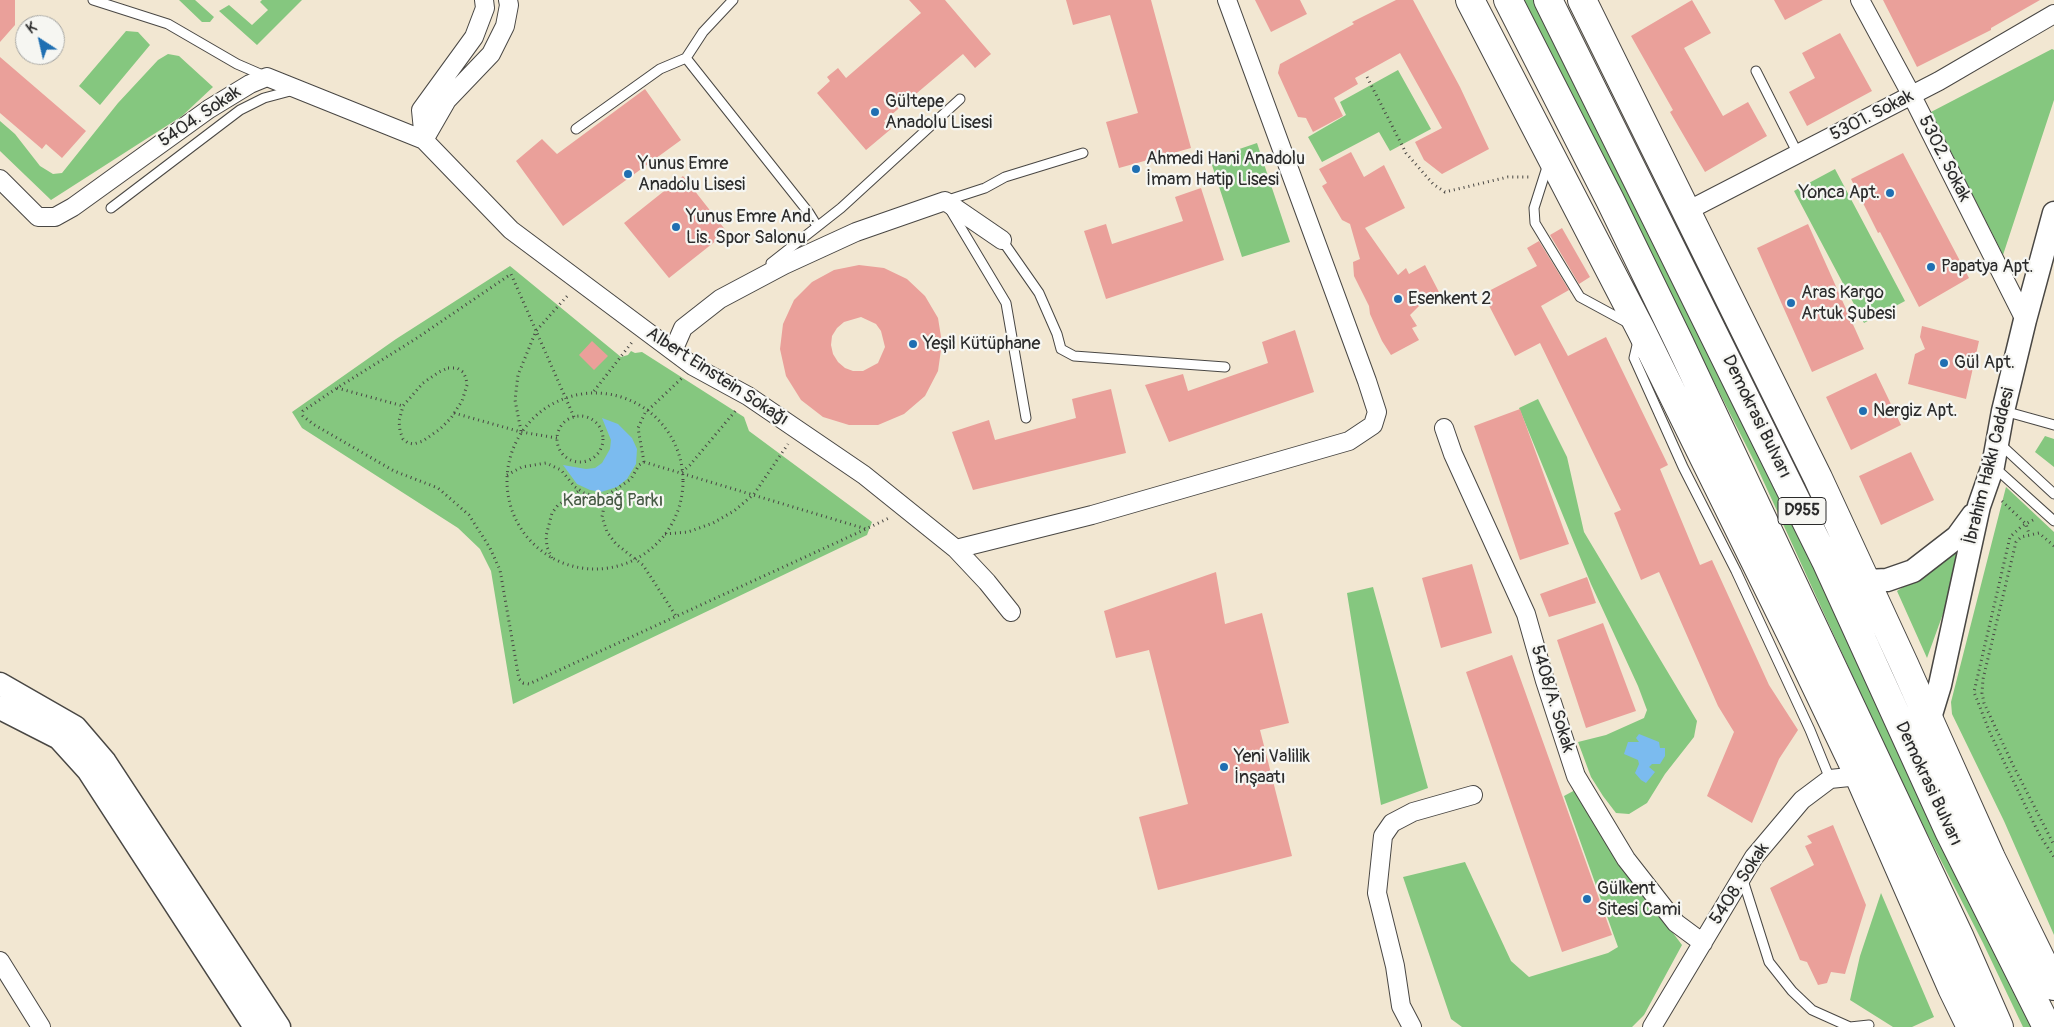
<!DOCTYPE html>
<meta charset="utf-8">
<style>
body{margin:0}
#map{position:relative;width:2054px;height:1027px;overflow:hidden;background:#f2e7d2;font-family:Pangolin,sans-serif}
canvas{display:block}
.north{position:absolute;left:15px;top:15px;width:50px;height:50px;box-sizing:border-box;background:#f6f6f2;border:1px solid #a5a5a2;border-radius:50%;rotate:325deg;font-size:14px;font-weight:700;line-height:20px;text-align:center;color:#2b2b2b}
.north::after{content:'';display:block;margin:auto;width:18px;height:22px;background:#1f6fb2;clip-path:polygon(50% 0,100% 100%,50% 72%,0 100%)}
</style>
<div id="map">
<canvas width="2054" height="1027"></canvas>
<div class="north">K</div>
</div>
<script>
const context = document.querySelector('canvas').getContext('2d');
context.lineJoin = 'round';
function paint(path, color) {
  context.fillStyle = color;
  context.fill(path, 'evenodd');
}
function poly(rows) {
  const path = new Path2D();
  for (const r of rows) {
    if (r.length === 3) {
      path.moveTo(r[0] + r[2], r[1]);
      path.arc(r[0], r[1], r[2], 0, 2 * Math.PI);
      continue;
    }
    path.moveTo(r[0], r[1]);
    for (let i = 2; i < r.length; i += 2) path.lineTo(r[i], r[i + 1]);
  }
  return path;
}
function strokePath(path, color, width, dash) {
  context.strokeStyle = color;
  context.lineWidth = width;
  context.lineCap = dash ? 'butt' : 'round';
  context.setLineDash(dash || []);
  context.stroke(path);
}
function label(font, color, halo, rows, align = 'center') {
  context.font = font + ' Pangolin,sans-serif';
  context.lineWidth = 4.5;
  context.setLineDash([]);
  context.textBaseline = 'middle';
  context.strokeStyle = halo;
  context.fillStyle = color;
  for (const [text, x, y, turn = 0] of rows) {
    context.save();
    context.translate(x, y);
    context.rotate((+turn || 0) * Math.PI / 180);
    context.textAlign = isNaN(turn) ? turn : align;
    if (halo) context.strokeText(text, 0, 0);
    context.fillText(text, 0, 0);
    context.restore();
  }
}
paint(poly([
 [179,0,195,0,214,17,210,22,202,22],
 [262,0,302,0,257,45,219,11,229,5,252,25,268,10,260,2],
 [1521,0,1535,0,1608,145,2039,1027,2023,1027,1983,943,1902,784,1756,465],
 [126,31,138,32,150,45,100,105,79,86],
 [2052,49,2054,50,2054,100,2003,255,1931,112],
 [168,54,179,56,213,87,182,116,51,200,0,151,0,121,15,134,40,166,53,174,62,173,118,103,158,60],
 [1398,70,1431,129,1390,151,1379,132,1322,162,1308,137,1346,115,1340,102],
 [1257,143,1290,242,1242,257,1210,159],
 [1835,169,1905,301,1864,323,1794,191],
 [510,266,621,357,628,355,631,351,635,353,642,352,744,417,749,431,872,522,867,535,513,704,491,571,480,549,458,528,302,428,292,412,396,339],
 [1538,399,1567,457,1584,532,1697,721,1694,737,1665,774,1647,803,1629,814,1616,813,1603,796,1591,777,1578,742,1606,735,1644,718,1647,710,1638,686,1591,584,1519,408],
 [2045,436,2054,439,2054,467,2035,452],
 [2006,487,2054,532,2054,935,2004,821,1952,714,1951,702],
 [1958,546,1957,575,1927,658,1897,591,1937,565],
 [1373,587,1428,788,1381,805,1347,593],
 [1577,789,1644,894,1682,945,1644,1015,1632,1027,1462,1027,1451,1019,1403,877,1465,862,1511,961,1529,977,1608,953,1618,947,1564,796],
 [1881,893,1934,1017,1912,1027,1893,1027,1850,1000,1860,956]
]), '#85c77f');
paint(poly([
 [602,418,618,424,632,438,637,449,636,464,627,479,617,487,601,492,590,490,577,484,563,465,586,469,595,468,602,463,610,449,611,440],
 [1639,734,1659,742,1660,748,1665,748,1665,756,1660,764,1652,764,1649,767,1655,772,1646,783,1641,780,1635,773,1639,764,1638,760,1624,754,1628,742,1639,742,1636,738]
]), '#7bbbef');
paint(poly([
 [0,0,15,0,15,25,0,42],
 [909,0,945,0,991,54,975,68,963,54,884,121,891,129,866,150,817,93,830,81,827,77,838,68,846,78,921,13],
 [1066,0,1151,0,1191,148,1119,168,1106,122,1138,113,1110,15,1073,25],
 [1255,0,1300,0,1307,14,1271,32],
 [1396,0,1413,0,1460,87,1489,149,1442,174,1424,160,1415,142,1442,128,1400,53,1355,78,1358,84,1334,98,1343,116,1313,132,1306,118,1298,117,1278,73,1280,64,1354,24,1352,22],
 [1692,0,1711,33,1684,48,1723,116,1748,102,1767,136,1705,172,1670,112,1673,110,1631,36],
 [1774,0,1823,0,1785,20],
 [1883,0,2040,0,1991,28,1991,30,1917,67],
 [1840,33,1872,91,1807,126,1789,92,1815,78,1802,53],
 [0,57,86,131,62,158,46,144,42,149,0,113],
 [645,89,681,140,563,226,516,161,542,139,557,154],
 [1351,152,1364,177,1384,165,1405,208,1365,228,1398,275,1406,268,1409,274,1425,265,1440,294,1421,304,1410,315,1417,326,1412,328,1419,340,1391,355,1382,341,1370,314,1369,306,1354,276,1353,262,1360,259,1350,224,1342,220,1322,186,1327,183,1319,169],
 [1903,153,1969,278,1919,307,1880,232,1878,233,1851,179],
 [683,176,727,232,669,278,624,223],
 [1201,188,1224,260,1106,299,1084,231,1106,224,1112,244,1183,221,1175,197],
 [1808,224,1864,349,1812,372,1757,248],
 [1562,228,1590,277,1579,284,1550,235],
 [1539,241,1569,290,1541,306,1568,356,1606,337,1668,465,1660,469,1700,565,1712,560,1769,685,1798,730,1779,759,1752,823,1707,796,1734,732,1718,706,1659,572,1641,580,1614,513,1621,510,1540,343,1515,356,1483,294,1537,266,1527,248],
 [859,265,884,268,907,279,925,296,938,318,942,343,938,371,925,396,904,414,878,425,849,425,823,417,801,400,786,376,780,349,783,324,794,300,812,282,834,270],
 [861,317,876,324,881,331,885,347,878,363,863,371,853,371,845,368,838,362,833,354,831,345,832,336,837,328,844,322],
 [1922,326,1979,341,1966,399,1908,384,1915,354,1925,349,1920,337],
 [1295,330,1314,392,1169,442,1145,385,1183,374,1188,391,1268,363,1262,342],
 [592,341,608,356,594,370,579,355],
 [1876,373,1901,425,1851,450,1826,397],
 [1111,389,1126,453,973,490,952,432,989,420,995,440,1076,418,1072,399],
 [1520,409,1569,544,1520,560,1474,426],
 [1911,452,1934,500,1881,525,1859,476],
 [1472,564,1492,633,1441,648,1422,578],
 [1216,572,1225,624,1262,613,1289,723,1260,730,1292,856,1158,890,1139,817,1188,804,1149,650,1116,658,1104,611],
 [1587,577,1596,603,1549,617,1540,594],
 [1603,623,1636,711,1586,728,1557,640],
 [1512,655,1612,935,1562,952,1466,672],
 [1833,825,1866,905,1845,974,1831,972,1827,983,1818,985,1807,962,1800,960,1770,888,1814,865,1805,846,1812,843,1807,836]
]), '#eaa09a');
const service = poly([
 [93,0,168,24,237,64,267,77],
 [686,58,809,213,817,226],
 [1756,71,1798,154],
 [576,129,660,69,686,58,703,32,733,0],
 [1548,164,1534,208,1535,223,1580,297,1628,323],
 [111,208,240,110,264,98,294,90],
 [1002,240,1039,293,1057,334,1061,349,1074,356,1225,367],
 [771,263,841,208,960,99],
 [1638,341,1634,358,1683,467,1736,571,1810,730,1830,779],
 [2004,411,2054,425],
 [1026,418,1006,303,945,201,985,188,1005,177,1083,153],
 [2000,444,2054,494],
 [1993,466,2054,521],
 [1742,877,1769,962,1792,991,1812,1010,1850,1027,1869,1025]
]);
const minor = poly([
 [484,0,485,8,474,37,421,110,424,140,447,100,491,54,505,26,509,5,508,0],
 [1860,0,1912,96,2025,320],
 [0,179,38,217,55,217,73,207,209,109,250,84,267,77,424,140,511,230,693,366,748,396,864,475,956,549,987,582,1011,612],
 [1687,211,1939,81,2054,14],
 [673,351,683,328,720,299,784,265,856,232,945,201,1002,240],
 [1444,428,1453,454,1526,614,1545,681,1576,776,1626,859,1676,923,1703,943],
 [956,549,1092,515,1349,441,1373,425,1377,412,1367,381,1227,0],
 [0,961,41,1027],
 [1412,1027,1401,1006,1395,966,1377,893,1383,836,1392,823,1413,812,1473,795],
 [1652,1027,1754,857,1802,800,1830,779,1859,776]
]);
const tertiary = poly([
 [1866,581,1887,580,1913,571,1957,537,1973,515],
 [0,684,75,727,105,762,279,1027],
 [0,708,59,738,88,770,255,1027],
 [1929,721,1940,685,1979,506,1993,466,2003,411,2025,320,2054,213]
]);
const trunk = poly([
 [1470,0,1641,330,1793,638,1859,776,1952,988,1971,1027],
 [1508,0,1610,200,1679,342,1960,938,1999,1027],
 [1548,0,1826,561,1949,831,2047,1027],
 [1582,0,1818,478,1904,664,1991,858,2054,986]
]);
strokePath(service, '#494744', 11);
strokePath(minor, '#494744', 20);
strokePath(tertiary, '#494744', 25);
strokePath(trunk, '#494744', 30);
strokePath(poly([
 [1367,77,1406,153,1433,184,1445,192,1508,177,1531,177],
 [448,368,457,368,463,372,466,378,467,385,462,401,451,418,440,429,423,441,414,444,408,443,403,439,400,431,399,421,403,406,423,383,439,372,448,368],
 [337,388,403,406],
 [594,391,633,341],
 [595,481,88],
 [454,413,521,432,557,438],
 [580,439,23],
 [574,417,511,274,417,338,337,388,303,411,302,414,303,416,313,424,394,471,438,488,469,515,490,548,500,570,519,679,523,683,529,684,866,529],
 [521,431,515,400,518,375,536,331,569,294],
 [644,462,866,529,891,517],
 [644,462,638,428,645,413,682,378],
 [682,472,690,465,737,409],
 [507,475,522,467,546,463,561,470,575,487,584,493,595,496,606,496,631,479,639,465,644,462],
 [606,496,602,517,607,532,616,544,643,565,676,616],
 [2002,501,2026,524,2029,534],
 [2033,520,2022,526,2010,537,1974,692,1990,733,2039,834,2054,857],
 [665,534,688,532,713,523,734,511,754,494,788,444],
 [2054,546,2039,533,2021,537,2016,542,1983,679,1982,693,1984,703,2012,763,2054,845],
 [552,558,547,547,546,536,552,513,558,505,580,490]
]), '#494744', 3, [1, 4]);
strokePath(service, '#fff', 9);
strokePath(minor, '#fff', 18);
strokePath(tertiary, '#fff', 22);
strokePath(trunk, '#fff', 28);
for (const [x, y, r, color] of [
 [875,112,5,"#1f6fb2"],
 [1136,169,5,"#1f6fb2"],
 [628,174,5,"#1f6fb2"],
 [1890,193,5,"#1f6fb2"],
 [676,227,5,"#1f6fb2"],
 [1931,267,5,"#1f6fb2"],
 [1398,299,5,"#1f6fb2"],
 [1791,303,5,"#1f6fb2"],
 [913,344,5,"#1f6fb2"],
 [1944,363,5,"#1f6fb2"],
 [1863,411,5,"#1f6fb2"],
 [1224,767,5,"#1f6fb2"],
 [1587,899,5,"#1f6fb2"]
]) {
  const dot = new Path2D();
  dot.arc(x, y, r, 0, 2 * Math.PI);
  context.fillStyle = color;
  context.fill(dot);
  strokePath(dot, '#f6f6f2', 2);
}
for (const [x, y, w] of [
 [1802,511,48]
]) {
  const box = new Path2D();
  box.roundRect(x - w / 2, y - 13.5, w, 27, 4);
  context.fillStyle = '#f6f6f2';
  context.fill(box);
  strokePath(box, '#2b2b2b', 1);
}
label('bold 16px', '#2b2b2b', null, [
 ["D955",1802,511]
]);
label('18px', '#2b2b2b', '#f6f6f2', [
 ["Gültepe",885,102],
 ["Anadolu Lisesi",885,123],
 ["Ahmedi Hani Anadolu",1146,159],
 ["İmam Hatip Lisesi",1146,180],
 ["Yunus Emre",638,164],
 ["Anadolu Lisesi",638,185],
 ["Yonca Apt.",1880,193,"right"],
 ["Yunus Emre And.",686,217],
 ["Lis. Spor Salonu",686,238],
 ["Papatya Apt.",1941,267],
 ["Aras Kargo",1801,293],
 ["Artuk Şubesi",1801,314],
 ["Esenkent 2",1408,299],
 ["Yeşil Kütüphane",923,344],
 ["Gül Apt.",1954,363],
 ["Nergiz Apt.",1873,411],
 ["Yeni Valilik",1234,757],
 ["İnşaatı",1234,778],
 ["Gülkent",1597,889],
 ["Sitesi Cami",1597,910]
], 'left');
label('18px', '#2b2b2b', '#f6f6f2', [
 ["5301. Sokak",1872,116,-27],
 ["5404. Sokak",200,117,-34],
 ["5302. Sokak",1944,159,63],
 ["Albert Einstein Sokağı",717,377,33],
 ["Demokrasi Bulvarı",1756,417,64],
 ["İbrahim Hakkı Caddesi",1990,466,-76],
 ["5408/A. Sokak",1552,699,73],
 ["Demokrasi Bulvarı",1928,784,65],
 ["5408. Sokak",1740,884,-57]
]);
label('18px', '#465a44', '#f6f6f2', [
 ["Karabağ Parkı",613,501]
]);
</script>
